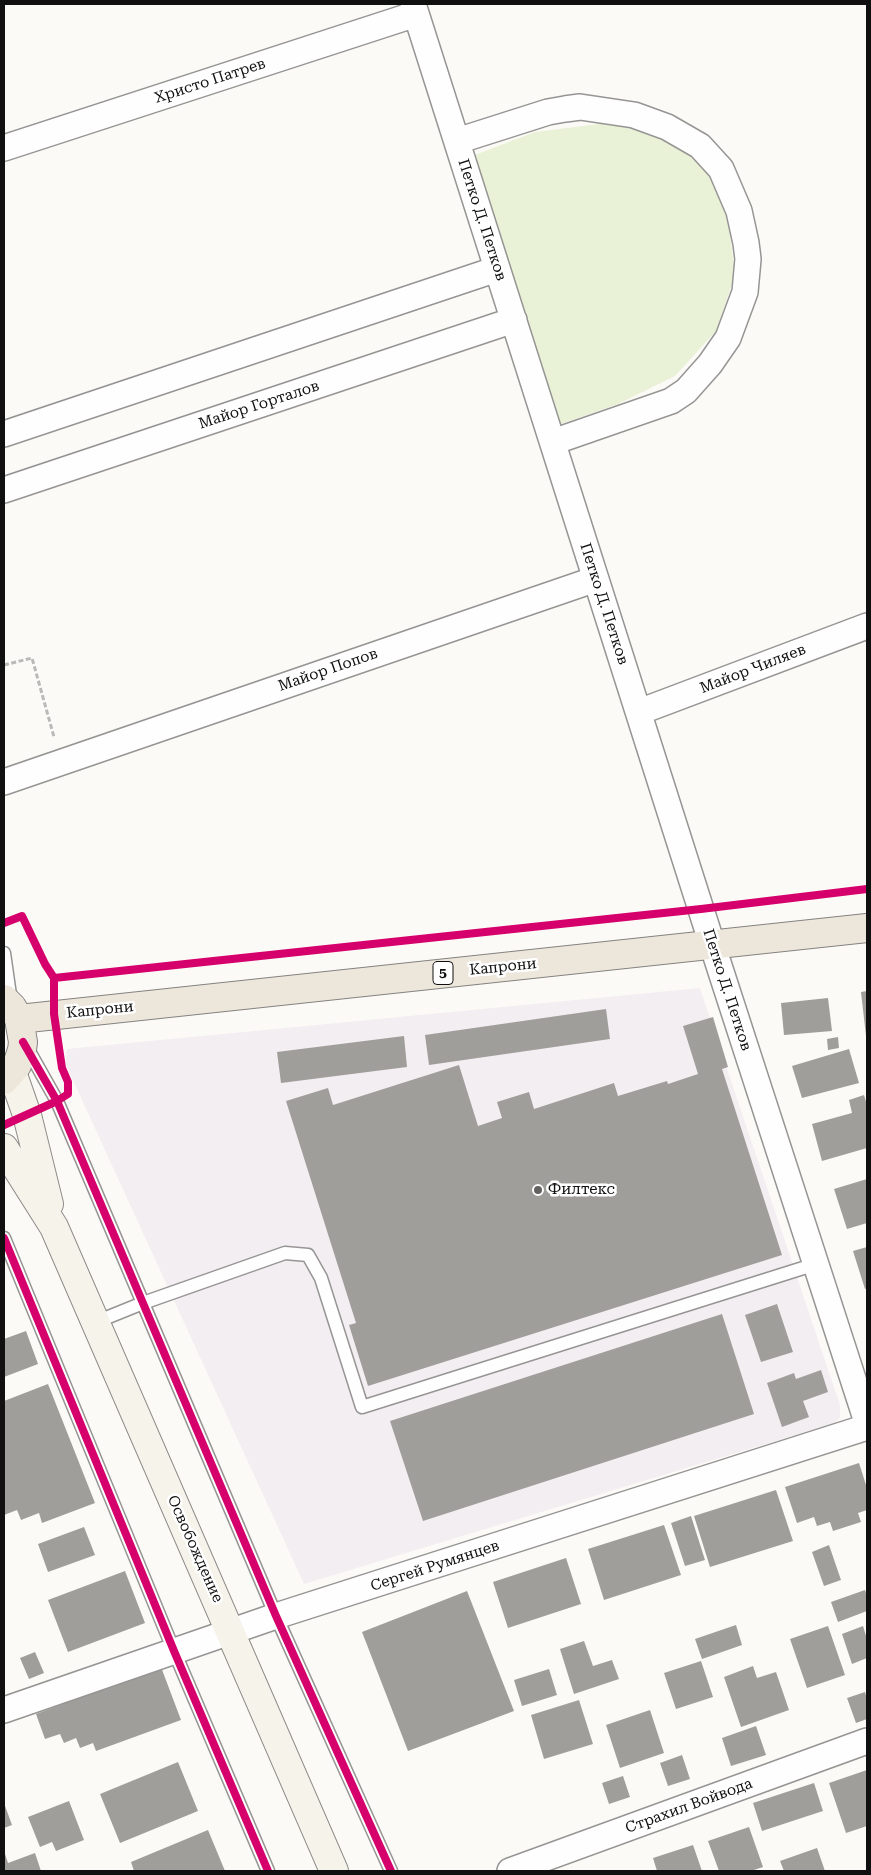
<!DOCTYPE html>
<meta charset="utf-8">
<style>
body{margin:0}
#map{position:relative;width:871px;height:1875px;overflow:hidden;background:#fcfaf6;font-family:"Roboto Serif",serif}
canvas{display:block}
.frame{position:absolute;inset:0;border:5px solid #101010;pointer-events:none}
</style>
<div id="map">
<canvas width="871" height="1875"></canvas>
<div class="frame"></div>
</div>
<script>
const context = document.querySelector('canvas').getContext('2d');
context.lineJoin = 'round';
function paint(path, color) {
  context.fillStyle = color;
  context.fill(path, 'evenodd');
}
function poly(rows) {
  const path = new Path2D();
  for (const r of rows) {
    path.moveTo(r[0], r[1]);
    for (let i = 2; i < r.length; i += 2) path.lineTo(r[i], r[i + 1]);
  }
  return path;
}
function strokePath(path, color, width, dash) {
  context.strokeStyle = color;
  context.lineWidth = width;
  context.lineCap = dash ? 'butt' : 'round';
  context.setLineDash(dash || []);
  context.stroke(path);
}
function label(font, color, halo, rows, align = 'center') {
  context.font = font + ' "Roboto Serif",serif';
  context.lineWidth = 5;
  context.setLineDash([]);
  context.textBaseline = 'middle';
  context.strokeStyle = halo;
  context.fillStyle = color;
  for (const [text, x, y, turn = 0] of rows) {
    context.save();
    context.translate(x, y);
    context.rotate((+turn || 0) * Math.PI / 180);
    context.textAlign = isNaN(turn) ? turn : align;
    if (halo) context.strokeText(text, 0, 0);
    context.fillText(text, 0, 0);
    context.restore();
  }
}
paint(poly([
 [700,988,840,1405,840,1417,835,1423,304,1584,65,1063,67,1049]
]), '#f3eef2');
paint(poly([
 [615,122,660,134,704,164,728,218,735,275,716,331,675,376,618,404,558,425,472,156,535,132]
]), '#e9f1d6');
paint(poly([
 [867,991,867,1036,866,1036,861,992],
 [828,998,832,1031,784,1035,781,1003],
 [606,1009,610,1039,429,1065,425,1035],
 [713,1017,728,1067,722,1069,782,1255,368,1386,349,1325,356,1323,286,1101,328,1088,333,1105,459,1065,478,1126,502,1118,497,1102,529,1092,534,1109,614,1083,618,1096,667,1081,668,1084,698,1074,683,1026],
 [404,1036,407,1067,281,1083,277,1052],
 [838,1037,839,1048,828,1050,827,1039],
 [849,1049,859,1083,802,1098,792,1066],
 [864,1095,867,1105,867,1148,822,1161,812,1124,852,1113,849,1100],
 [867,1179,867,1223,847,1229,834,1189],
 [867,1247,867,1288,865,1289,853,1251],
 [777,1304,793,1352,761,1362,745,1315],
 [722,1314,754,1414,423,1521,390,1421],
 [26,1331,38,1364,4,1377,4,1339],
 [821,1370,828,1392,803,1401,809,1417,782,1427,767,1383,794,1373,796,1379],
 [48,1384,95,1503,42,1523,39,1513,21,1520,17,1510,4,1515,4,1401],
 [859,1463,867,1488,867,1510,858,1513,861,1522,833,1531,830,1522,817,1526,814,1517,797,1523,785,1487],
 [776,1490,793,1541,710,1567,694,1516],
 [691,1516,705,1560,685,1566,671,1523],
 [664,1525,681,1575,604,1600,588,1549],
 [84,1527,95,1555,48,1572,38,1544],
 [829,1545,841,1580,824,1586,812,1552],
 [566,1558,581,1604,508,1628,493,1582],
 [125,1571,145,1623,68,1652,48,1600],
 [865,1590,867,1596,867,1611,838,1622,831,1602],
 [467,1591,514,1711,408,1751,362,1632],
 [736,1625,742,1645,702,1659,695,1639],
 [828,1626,845,1675,807,1688,790,1639],
 [863,1626,867,1639,867,1658,852,1664,842,1634],
 [584,1641,593,1666,612,1660,619,1679,574,1694,560,1649],
 [35,1652,44,1673,29,1679,20,1658],
 [701,1661,713,1697,676,1709,664,1673],
 [753,1666,757,1678,776,1672,789,1710,741,1727,724,1677],
 [161,1667,181,1720,96,1751,93,1743,80,1748,76,1738,64,1743,60,1734,45,1739,36,1714],
 [549,1669,557,1695,522,1706,514,1680],
 [865,1692,867,1699,867,1719,856,1723,847,1698],
 [579,1700,593,1744,544,1759,531,1715],
 [650,1710,664,1753,620,1768,606,1725],
 [756,1726,766,1755,731,1766,722,1738],
 [682,1755,690,1779,668,1786,660,1763],
 [178,1762,198,1811,120,1843,100,1794],
 [867,1770,867,1826,846,1833,829,1783],
 [623,1776,630,1797,609,1804,602,1783],
 [814,1783,823,1811,762,1831,753,1803],
 [69,1801,84,1840,56,1851,52,1842,40,1847,28,1817],
 [4,1803,12,1825,4,1828],
 [749,1827,763,1867,751,1871,719,1871,708,1841],
 [208,1830,225,1871,134,1871,131,1862],
 [693,1845,702,1871,657,1871,653,1858],
 [817,1848,825,1871,784,1871,780,1861],
 [4,1851,8,1863,35,1853,41,1871,4,1871]
]), '#a09e9b');
const service = poly([
 [4,953,11,1002],
 [26,1046,57,1101,276,1616,391,1871],
 [4,1238,174,1651,268,1871],
 [96,1322,143,1303,285,1253,308,1255,321,1278,362,1407,816,1264]
]);
const minor = poly([
 [413,4,712,944,867,1422],
 [457,141,548,112,565,109,580,107,634,115,667,127,700,146,721,169,739,211,746,243,748,259,745,292,728,338,710,364,686,391,671,401,553,442],
 [4,148,416,14],
 [4,434,497,269],
 [4,490,514,320],
 [639,712,867,626],
 [4,782,596,579],
 [4,1710,276,1616,867,1427],
 [510,1871,867,1741]
]);
const secondary = poly([
 [12,1072,27,1115,49,1204],
 [4,1148,54,1227,334,1871]
]);
const primary = poly([
 [4,999,12,1007,19,1019,23,1042,22,1050,17,1065,4,1080],
 [19,1019,867,928]
]);
strokePath(service, '#969594', 15);
strokePath(minor, '#969594', 28);
strokePath(secondary, '#8d8c8a', 30);
strokePath(primary, '#848381', 30);
strokePath(poly([
 [4,665,32,658,54,737],
 [4,923,22,916,45,964,54,978,54,986],
 [58,1042,61,1063]
]), '#b9b9b8', 3, [5, 2.5]);
strokePath(service, '#fffefe', 12);
strokePath(minor, '#fffefe', 25);
strokePath(secondary, '#f6f3eb', 28);
strokePath(primary, '#ede6db', 28);
strokePath(poly([
 [4,923,22,916,45,964,54,978,54,1014,62,1068,68,1082,68,1094,57,1101,4,1125],
 [54,978,701,909,867,889],
 [23,1042,57,1101,276,1616,391,1871],
 [4,1238,174,1651,268,1871]
]), '#d6006c', 8);
for (const [x, y, r, color] of [
 [538,1190,5,"#636260"]
]) {
  const dot = new Path2D();
  dot.arc(x, y, r, 0, 2 * Math.PI);
  context.fillStyle = color;
  context.fill(dot);
  strokePath(dot, '#fff', 2);
}
for (const [x, y, w] of [
 [443,973,20]
]) {
  const box = new Path2D();
  box.roundRect(x - w / 2, y - 11.5, w, 23, 4);
  context.fillStyle = '#fff';
  context.fill(box);
  strokePath(box, '#101010', 1);
}
label('bold 14px', '#101010', null, [
 ["5",443,973]
]);
label('15px', '#101010', '#fff', [
 ["Христо Патрев",210,81,-18],
 ["Петко Д. Петков",482,220,72],
 ["Майор Горталов",259,405,-18],
 ["Петко Д. Петков",604,604,72],
 ["Майор Чиляев",753,669,-21],
 ["Майор Попов",328,670,-19],
 ["Капрони",503,967,-6],
 ["Петко Д. Петков",727,990,72],
 ["Капрони",100,1010,-6],
 ["Освобождение",195,1549,66],
 ["Сергей Румянцев",435,1566,-18],
 ["Страхил Войвода",689,1806,-20]
]);
label('15px', '#101010', '#fff', [
 ["Филтекс",548,1190]
], 'left');
</script>
